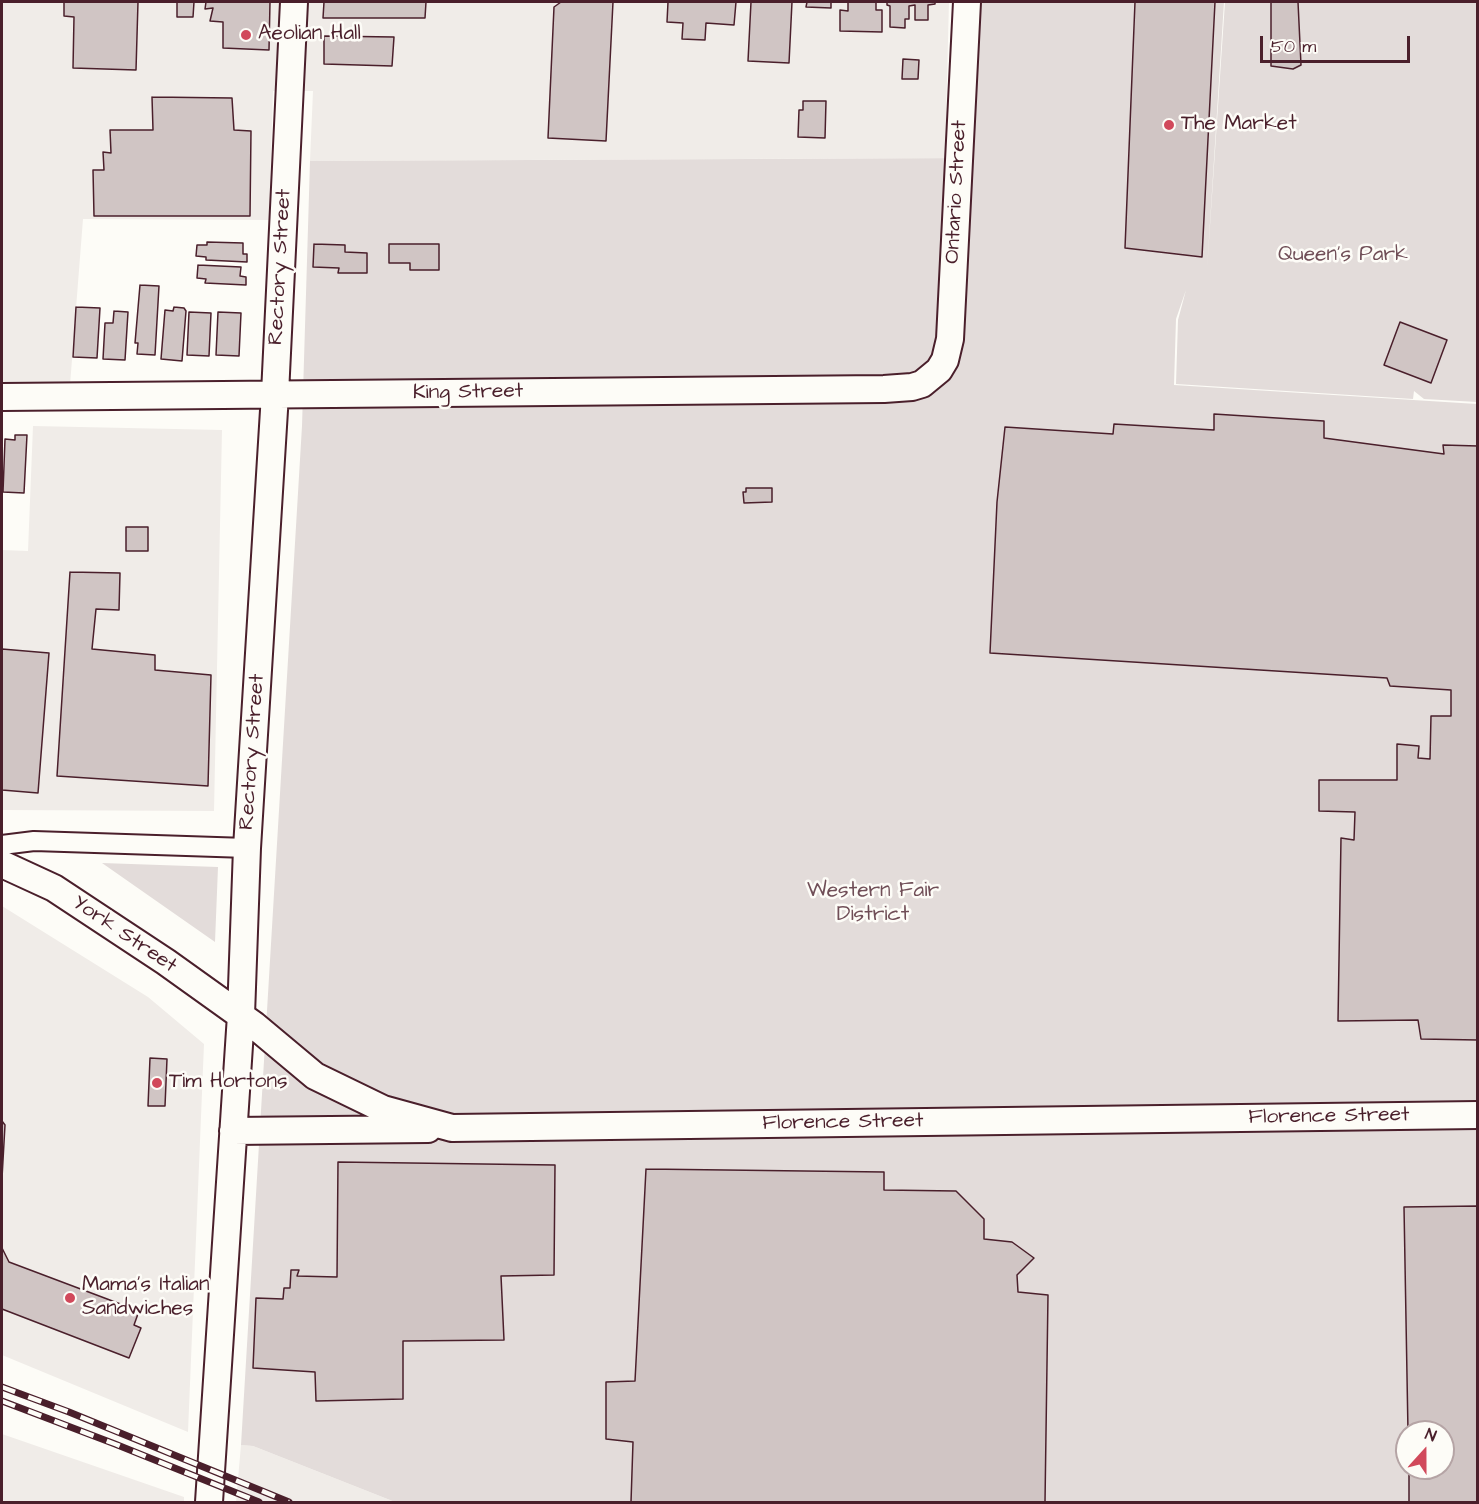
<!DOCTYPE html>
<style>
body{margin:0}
#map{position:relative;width:1479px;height:1504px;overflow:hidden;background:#fdfcf7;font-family:"Architects Daughter",sans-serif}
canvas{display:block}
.frame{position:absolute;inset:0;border:3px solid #4a1f2b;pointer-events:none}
.north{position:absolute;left:1395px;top:1420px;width:60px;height:60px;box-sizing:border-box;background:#fdfcf7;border:2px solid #b5a4a5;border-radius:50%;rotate:21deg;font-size:16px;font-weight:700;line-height:24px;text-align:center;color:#4a1f2b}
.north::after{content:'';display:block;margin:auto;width:21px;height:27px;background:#d1495b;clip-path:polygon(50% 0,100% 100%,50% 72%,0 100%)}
.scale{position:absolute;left:1260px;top:36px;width:150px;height:27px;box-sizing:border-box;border:3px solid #4a1f2b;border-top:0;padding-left:8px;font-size:18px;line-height:21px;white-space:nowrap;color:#4a1f2b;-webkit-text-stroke:4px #fdfcf7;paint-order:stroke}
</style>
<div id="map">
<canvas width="1479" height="1504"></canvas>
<div class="frame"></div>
<div class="north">N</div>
<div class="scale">50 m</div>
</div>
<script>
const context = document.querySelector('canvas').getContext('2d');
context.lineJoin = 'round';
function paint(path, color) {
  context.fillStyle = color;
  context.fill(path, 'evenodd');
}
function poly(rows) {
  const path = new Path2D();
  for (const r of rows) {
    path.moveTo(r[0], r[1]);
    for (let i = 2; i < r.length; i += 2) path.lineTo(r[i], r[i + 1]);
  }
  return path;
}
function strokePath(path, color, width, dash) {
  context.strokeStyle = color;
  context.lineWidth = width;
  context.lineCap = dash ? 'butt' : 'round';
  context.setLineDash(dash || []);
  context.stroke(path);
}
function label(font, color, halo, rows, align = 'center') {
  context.font = font + ' "Architects Daughter",sans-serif';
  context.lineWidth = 5;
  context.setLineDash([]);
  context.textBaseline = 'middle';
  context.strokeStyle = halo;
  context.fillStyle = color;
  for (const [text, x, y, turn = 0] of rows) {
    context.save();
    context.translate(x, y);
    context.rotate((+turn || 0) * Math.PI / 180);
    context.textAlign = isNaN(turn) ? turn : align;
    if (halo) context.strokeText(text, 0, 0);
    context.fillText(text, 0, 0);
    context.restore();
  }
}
paint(poly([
 [2,2,949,2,945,158,310,161,313,91,273,91,269,220,83,219,70,385,2,386],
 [33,426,222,430,214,811,2,810,2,550,28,551],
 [2,906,148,997,204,1044,188,1432,2,1355],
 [2,1434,184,1497,184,1502,2,1502],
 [241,1445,253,1446,395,1502,236,1502]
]), '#f0ece8');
paint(poly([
 [981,2,1224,2,1207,270,1225,2,1477,2,1477,402,1424,399,1414,391,1413,399,1176,384,1178,320,1186,290,1176,319,1174,385,1477,404,1477,1502,395,1502,253,1446,241,1445,302,426,310,161,972,158],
 [1407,1432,1443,1432,1443,1468,1407,1468],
 [102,863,218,867,215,942]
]), '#e3dcda');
const building = poly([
 [64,2,138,2,136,70,73,68,74,17,64,16,64,2],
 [177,2,194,2,193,17,177,17,177,2],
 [206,2,270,2,269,50,223,48,223,22,210,21,213,8,205,9,206,2],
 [324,2,426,2,425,18,323,18,324,2],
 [561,2,613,2,606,141,548,138,554,7,561,2],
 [668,2,736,2,734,25,706,23,705,40,682,39,683,23,667,22,668,2],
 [751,2,792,2,789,63,748,61,751,2],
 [807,2,831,2,831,8,806,7,807,2],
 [848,2,876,2,876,10,882,10,882,32,840,31,840,10,848,11,848,2],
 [887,2,935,2,935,4,928,5,928,20,915,20,915,5,909,6,909,19,905,19,905,28,890,27,890,6,887,5,887,2],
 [1135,2,1215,2,1202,257,1125,248,1135,2],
 [1271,2,1298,2,1301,65,1293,69,1271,66,1271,2],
 [324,36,394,37,392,66,324,64,324,36],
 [903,59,919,60,918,79,902,79,903,59],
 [152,97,232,98,234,130,251,131,250,216,94,216,93,170,104,170,103,152,111,153,110,130,153,130,152,97],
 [803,101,826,101,825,138,798,137,799,110,803,110,803,101],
 [207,242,243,243,243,254,247,254,247,262,206,260,206,257,196,256,197,245,207,245,207,242],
 [314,244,345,245,345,252,367,253,367,273,338,273,339,268,313,267,314,244],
 [389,244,439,244,439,270,410,270,410,263,389,263,389,244],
 [198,265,241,267,240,276,246,277,246,285,205,283,206,279,197,278,198,265],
 [140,285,159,286,155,355,137,354,138,343,135,343,140,285],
 [76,307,100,308,97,358,73,357,76,307],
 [174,307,184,308,186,311,182,361,161,359,165,310,173,311,174,307],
 [114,311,128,312,125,360,103,359,105,323,113,323,114,311],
 [189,312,211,313,209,356,187,355,189,312],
 [218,312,241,313,239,356,216,355,218,312],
 [1400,322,1447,340,1431,383,1384,365,1400,322],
 [1214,414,1324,421,1324,438,1444,454,1443,445,1478,446,1478,1040,1421,1039,1418,1020,1338,1021,1341,838,1354,840,1355,812,1319,811,1319,780,1397,780,1397,744,1419,746,1418,758,1430,759,1431,716,1451,716,1451,690,1390,686,1387,678,990,653,997,502,1005,427,1113,434,1114,424,1214,430,1214,414],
 [15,435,27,435,24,493,3,492,5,439,15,440,15,435],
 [746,488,772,488,772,502,744,503,743,492,746,492,746,488],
 [126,527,148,527,148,551,126,551,126,527],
 [70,572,120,573,119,610,96,609,92,649,155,655,155,670,211,675,208,786,57,776,70,572],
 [2,649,49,653,38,793,2,790,2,649],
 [150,1058,167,1059,165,1106,148,1106,150,1058],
 [2,1121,5,1125,2,1178,2,1121],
 [338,1162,555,1165,554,1275,501,1276,504,1340,403,1341,403,1399,316,1401,315,1372,253,1368,256,1298,283,1299,284,1288,290,1288,291,1270,299,1270,297,1276,337,1277,338,1162],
 [646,1169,884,1172,884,1190,956,1191,984,1219,984,1239,1012,1242,1034,1258,1017,1275,1018,1292,1048,1295,1045,1502,631,1502,633,1442,606,1439,606,1382,635,1381,646,1169],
 [1478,1206,1478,1502,1409,1502,1409,1468,1443,1468,1443,1432,1408,1432,1404,1207,1478,1206],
 [2,1248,9,1262,139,1311,134,1325,141,1328,129,1358,2,1309,2,1248]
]);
paint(building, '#d0c5c4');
strokePath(building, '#4a1f2b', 1.5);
const street = poly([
 [2,845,34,841,247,848]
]);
const secondary = poly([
 [2,397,884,389,912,387,922,384,939,370,945,360,950,339,967,2],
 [2,864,54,888,166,962,254,1025,315,1076,383,1109,452,1128,1478,1115],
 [233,1131,428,1129],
 [209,1502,241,1015,247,848,275,394,294,2]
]);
strokePath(street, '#4a1f2b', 22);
strokePath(secondary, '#4a1f2b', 30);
strokePath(street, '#fdfcf7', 18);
strokePath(secondary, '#fdfcf7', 26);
const rail = poly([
 [2,1387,69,1412,289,1502],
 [2,1401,115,1444,259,1502]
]);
strokePath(rail, '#4a1f2b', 7);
strokePath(rail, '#fdfcf7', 4.5, [14]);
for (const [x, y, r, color] of [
 [246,35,6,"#d1495b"],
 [1169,125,6,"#d1495b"],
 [157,1083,6,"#d1495b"],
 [70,1298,6,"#d1495b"]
]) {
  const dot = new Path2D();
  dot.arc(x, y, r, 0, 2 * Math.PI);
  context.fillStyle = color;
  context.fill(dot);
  strokePath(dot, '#fdfcf7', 2);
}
label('21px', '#4a1f2b', '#fdfcf7', [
 ["Aeolian Hall",258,35],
 ["The Market",1181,125],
 ["Tim Hortons",169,1083],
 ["Mama's Italian",82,1286],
 ["Sandwiches",82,1310]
], 'left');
label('21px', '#4a1f2b', '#fdfcf7', [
 ["Ontario Street",957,192,-87],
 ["Rectory Street",281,267,-87],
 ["King Street",468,393,-1],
 ["Rectory Street",253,752,-86],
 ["York Street",124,935,34],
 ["Florence Street",1329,1117,-1],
 ["Florence Street",843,1123,-1]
]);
label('21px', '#704e57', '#fdfcf7', [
 ["Queen's Park",1343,256],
 ["Western Fair",873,892],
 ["District",873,916]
]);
</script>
